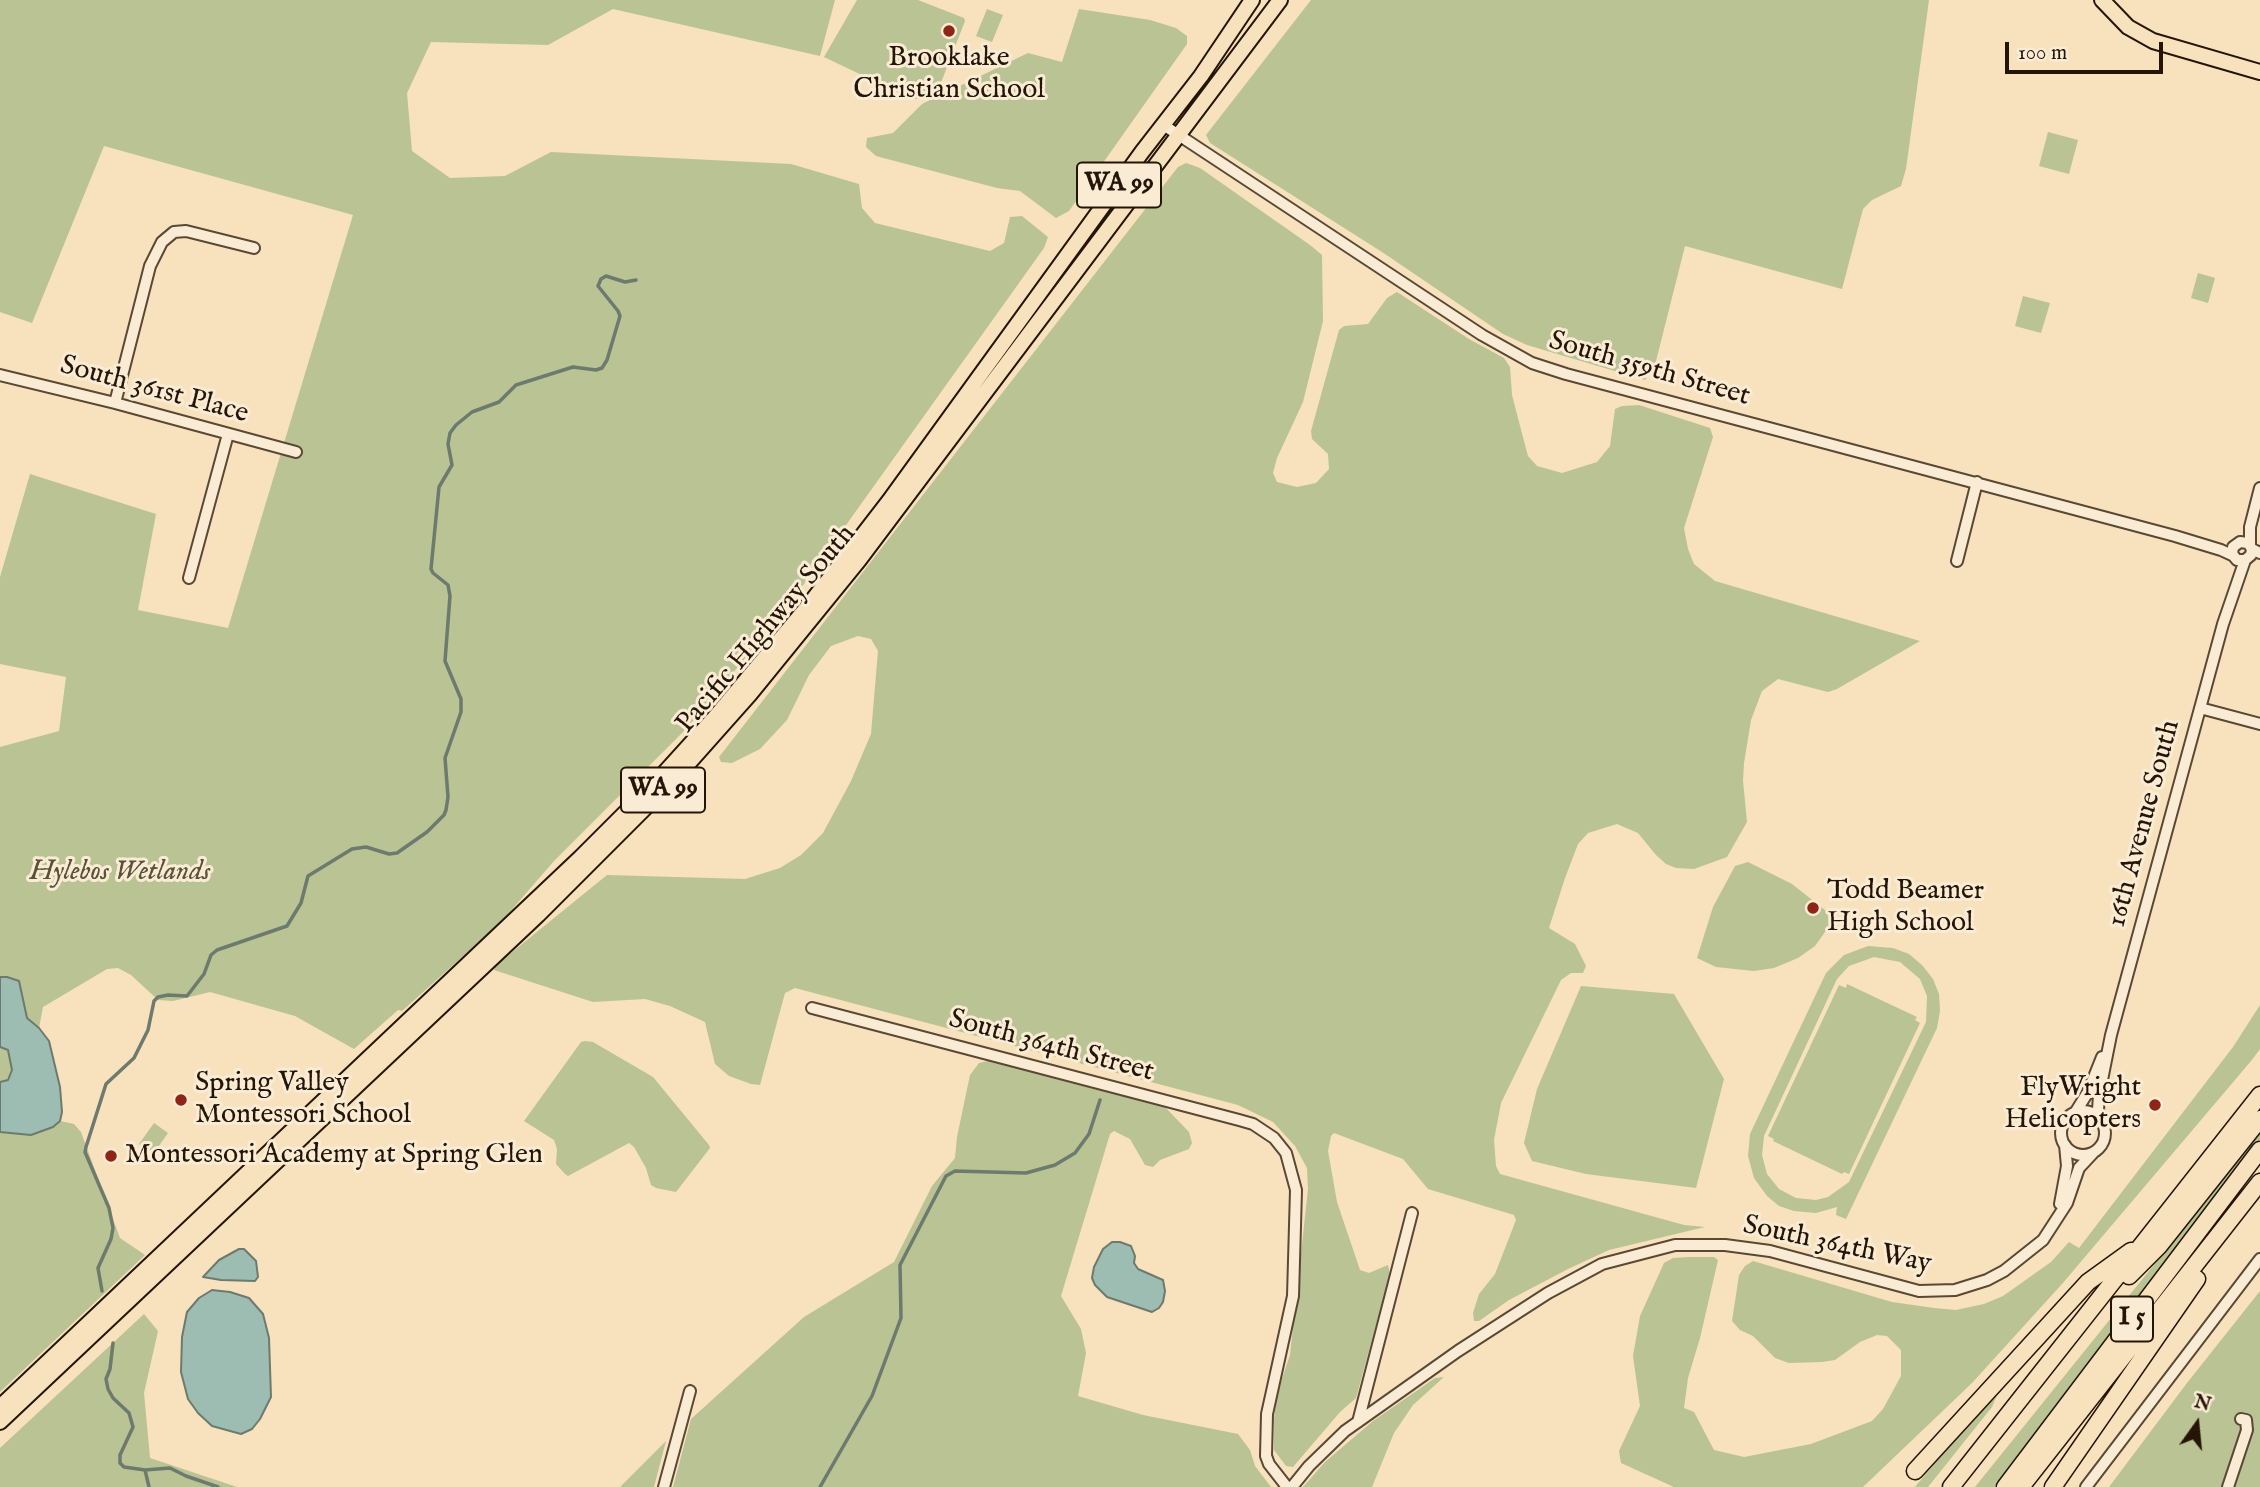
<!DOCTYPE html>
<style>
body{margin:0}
#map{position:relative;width:2260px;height:1487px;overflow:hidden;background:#f8e1bd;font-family:"IM FELL English",serif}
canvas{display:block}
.north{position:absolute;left:2162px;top:1389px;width:70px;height:70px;-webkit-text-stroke:5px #faecd4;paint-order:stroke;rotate:15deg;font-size:19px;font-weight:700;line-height:28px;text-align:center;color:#251507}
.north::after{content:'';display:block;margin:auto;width:24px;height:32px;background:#251507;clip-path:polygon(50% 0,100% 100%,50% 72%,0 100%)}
.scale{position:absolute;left:2005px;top:42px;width:158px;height:32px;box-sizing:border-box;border:4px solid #251507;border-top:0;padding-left:9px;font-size:21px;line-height:24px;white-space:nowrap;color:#251507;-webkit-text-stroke:5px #faecd4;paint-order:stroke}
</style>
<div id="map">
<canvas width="2260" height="1487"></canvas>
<div class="north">N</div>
<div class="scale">100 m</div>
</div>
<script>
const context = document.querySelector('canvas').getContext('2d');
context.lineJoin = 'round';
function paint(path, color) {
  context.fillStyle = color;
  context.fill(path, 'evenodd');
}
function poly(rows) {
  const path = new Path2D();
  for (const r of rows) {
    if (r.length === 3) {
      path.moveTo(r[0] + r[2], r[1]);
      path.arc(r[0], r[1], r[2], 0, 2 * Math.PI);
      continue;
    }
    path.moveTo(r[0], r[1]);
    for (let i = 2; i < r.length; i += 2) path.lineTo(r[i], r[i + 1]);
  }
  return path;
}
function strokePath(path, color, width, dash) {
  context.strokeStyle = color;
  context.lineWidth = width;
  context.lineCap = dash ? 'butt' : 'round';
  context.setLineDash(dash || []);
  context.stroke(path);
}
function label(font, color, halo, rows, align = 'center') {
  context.font = font + ' "IM FELL English",serif';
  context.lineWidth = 6;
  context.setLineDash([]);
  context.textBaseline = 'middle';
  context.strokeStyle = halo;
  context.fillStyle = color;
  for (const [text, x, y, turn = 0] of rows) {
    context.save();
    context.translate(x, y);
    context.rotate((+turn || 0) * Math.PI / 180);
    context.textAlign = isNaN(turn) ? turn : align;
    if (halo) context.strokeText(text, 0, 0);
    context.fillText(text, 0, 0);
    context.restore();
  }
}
paint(poly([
 [0,0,835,0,820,56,613,9,548,45,431,42,407,93,412,151,450,178,505,176,551,152,791,164,859,184,862,208,875,223,990,251,1004,243,1010,217,1022,216,1048,237,1044,248,786,609,687,728,554,861,501,922,402,1011,398,1010,354,1049,295,1016,210,992,173,1001,158,1000,131,975,118,968,107,969,43,1007,39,1028,27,1018,19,981,7,977,0,977,0,747,59,731,66,677,0,664,0,577,30,474,156,514,138,610,228,628,353,215,104,146,32,323,0,312],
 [857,0,918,0,964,18,965,21,935,98,1028,53,1062,62,1079,9,1150,20,1176,28,1187,36,1187,44,1069,211,1056,218,1020,191,997,188,876,156,866,147,867,138,893,133,922,104,932,99,912,99,824,57],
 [1311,0,1929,0,1906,169,1901,186,1872,200,1863,209,1842,289,1685,246,1655,365,1645,380,1527,345,1503,334,1382,252,1210,143,1206,135],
 [987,9,1003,15,992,42,976,36],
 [2048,132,2078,140,2069,174,2039,166],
 [1186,163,1200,168,1310,245,1322,255,1323,321,1303,402,1277,458,1273,473,1277,482,1297,487,1316,483,1329,469,1328,454,1312,439,1311,431,1339,330,1344,326,1368,324,1387,298,1397,292,1469,339,1504,358,1510,367,1512,395,1525,445,1528,456,1537,466,1562,473,1597,462,1610,446,1615,409,1622,406,1639,405,1710,428,1713,437,1684,528,1688,549,1694,564,1715,581,1920,641,1837,689,1828,692,1778,679,1762,691,1751,720,1744,763,1743,781,1747,822,1727,857,1694,869,1676,868,1666,864,1656,855,1638,833,1617,824,1588,833,1578,844,1565,878,1549,928,1575,944,1586,966,1583,973,1571,973,1561,980,1501,1103,1494,1140,1496,1166,1500,1174,1684,1225,1705,1227,1609,1250,1568,1269,1509,1300,1479,1321,1474,1321,1473,1313,1479,1294,1495,1274,1516,1220,1514,1215,1428,1189,1403,1159,1334,1133,1331,1136,1328,1151,1337,1202,1360,1270,1369,1273,1388,1265,1390,1274,1356,1398,1340,1412,1293,1467,1286,1466,1274,1450,1274,1420,1276,1396,1290,1355,1308,1189,1307,1168,1295,1146,1273,1122,1238,1105,795,988,785,993,760,1085,751,1084,729,1076,715,1064,705,1022,670,1006,645,999,593,1002,494,970,495,966,607,875,745,879,780,868,801,855,823,833,851,781,871,734,878,651,871,639,858,636,831,646,809,675,787,720,760,749,732,763,721,762,719,757,1178,167],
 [2198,273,2215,278,2208,303,2191,298],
 [2023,296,2050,303,2041,333,2015,326],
 [1748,862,1792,884,1835,918,1815,946,1798,958,1774,968,1754,971,1716,967,1697,958,1713,907,1735,866],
 [1868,946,1893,948,1909,954,1922,965,1933,979,1939,994,1940,1011,1937,1028,1846,1219,1836,1215,1837,1207,1816,1213,1794,1211,1779,1206,1767,1196,1754,1178,1748,1156,1750,1134,1826,973,1844,955],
 [1874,957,1900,962,1920,979,1927,996,1926,1022,1849,1182,1828,1197,1816,1200,1796,1198,1779,1189,1767,1174,1762,1155,1764,1136,1837,979,1849,966],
 [1847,984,1917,1017,1915,1020,1920,1023,1849,1174,1844,1172,1842,1174,1773,1141,1774,1139,1768,1136,1839,985,1846,988],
 [1581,986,1674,994,1724,1079,1696,1188,1586,1174,1532,1161,1524,1143,1537,1089],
 [2260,1005,2260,1049,2251,1061,2062,1284,1972,1383,1863,1487,1674,1487,1621,1463,1619,1451,1640,1406,1633,1356,1640,1316,1664,1263,1673,1258,1689,1257,1714,1257,1718,1260,1700,1338,1688,1378,1684,1408,1694,1412,1714,1450,1744,1457,1811,1444,1872,1421,1883,1409,1901,1376,1901,1350,1887,1336,1877,1335,1860,1342,1835,1360,1822,1362,1789,1363,1775,1358,1753,1336,1740,1330,1732,1321,1739,1275,1745,1266,1753,1261,1892,1302,1934,1308,1956,1310,1984,1304,2003,1296,2051,1262,2069,1242,2079,1248,2233,1047],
 [585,1041,593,1042,653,1077,709,1145,710,1148,676,1192,656,1188,651,1185,646,1168,634,1147,629,1143,568,1176,565,1174,556,1164,557,1149,554,1140,524,1121,581,1042],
 [0,1047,4,1047,8,1050,11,1062,11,1076,8,1080,2,1083,0,1082],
 [992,1060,1138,1097,1166,1108,1189,1132,1192,1143,1189,1149,1160,1160,1153,1167,1145,1165,1130,1139,1114,1131,1110,1134,1061,1296,1081,1329,1086,1353,1078,1396,1143,1415,1238,1434,1250,1450,1255,1466,1271,1487,673,1487,691,1419,804,1317,894,1262,932,1186,955,1158,957,1137,970,1075,979,1063],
 [60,1121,74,1124,81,1132,120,1238,145,1255,0,1392,0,1132,30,1135,53,1127],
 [154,1123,168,1133,154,1153,139,1144],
 [2260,1133,2260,1139,1996,1487,1975,1487],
 [2260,1291,2260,1487,2109,1487,2187,1383],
 [144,1314,158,1331,144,1393,150,1458,237,1487,0,1487,0,1448],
 [1444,1377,1413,1405,1394,1433,1372,1487,1303,1487,1325,1462,1373,1421,1435,1378],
 [1997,1395,1992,1407,1928,1487,1915,1487,1979,1411],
 [666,1441,654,1487,620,1487]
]), '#b9c394');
const water = poly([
 [0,977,7,977,19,981,27,1018,39,1028,49,1041,60,1087,62,1112,60,1121,53,1127,31,1135,0,1132,0,1082,8,1080,12,1070,8,1050,0,1047,0,977],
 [1112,1242,1120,1242,1131,1246,1135,1256,1134,1263,1138,1269,1163,1280,1165,1291,1163,1302,1159,1308,1152,1312,1107,1297,1095,1285,1092,1278,1094,1267,1103,1249,1112,1242],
 [239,1249,244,1249,256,1261,258,1277,255,1281,221,1280,203,1277,219,1260,239,1249],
 [212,1290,230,1292,249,1298,263,1314,269,1338,271,1397,260,1419,252,1429,241,1434,212,1426,198,1413,188,1399,181,1372,182,1337,187,1312,199,1298,212,1290]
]);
paint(water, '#9dbdb3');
strokePath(water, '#6d7a6e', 2);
strokePath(poly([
 [102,1291,98,1268,111,1239,113,1228,109,1208,85,1152,86,1147,106,1084,134,1058,148,1030,154,1001,158,997,168,995,187,996,204,974,211,955,217,950,287,926,301,903,308,876,352,849,366,847,389,854,397,853,427,832,444,815,446,810,448,797,445,758,461,712,461,699,445,661,450,596,448,585,433,573,431,569,439,487,452,465,448,444,450,433,456,425,472,412,499,402,516,385,573,367,596,370,602,368,607,360,620,316,618,311,598,286,601,279,606,276,625,282,636,280],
 [113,1343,110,1369,106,1379,108,1389,113,1398,129,1413,133,1427,120,1455,120,1463,124,1467,145,1470,149,1487],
 [145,1470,170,1468,186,1476,218,1487],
 [820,1487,872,1396,901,1318,900,1265,946,1176,955,1171,1026,1173,1055,1165,1075,1153,1089,1134,1100,1100]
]), '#6d7a6e', 3.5);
const minor = poly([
 [1165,126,1482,335,1532,363,1566,374,2175,536,2221,550,2234,556],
 [0,375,115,403,296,452],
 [115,403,150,266,162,242,174,232,186,231,254,248],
 [2250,545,2250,527,2260,488],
 [2252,549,2251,555,2245,560,2237,560,2232,554,2233,547,2240,542,2248,543,2252,549,2260,553],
 [1957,561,1977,482],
 [189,578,228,434],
 [2200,708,2260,724],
 [812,1008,1239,1120,1253,1124,1274,1138,1286,1153,1296,1190,1293,1296,1267,1414,1266,1456,1269,1464,1287,1487],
 [2083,1133,22],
 [2075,1113,2088,1092,2102,1057],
 [2101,1120,2098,1110,2099,1095,2111,1035,2223,624,2245,560],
 [2060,1204,2067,1166,2065,1145],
 [1358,1422,1412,1213],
 [664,1487,690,1391],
 [1292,1487,1309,1466,1345,1431,1458,1351,1548,1293,1602,1264,1675,1245,1725,1245,1770,1251,1919,1291,1955,1290,1987,1280,2004,1271,2043,1240,2067,1203,2079,1168,2093,1153],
 [2086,1487,2260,1259],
 [2228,1487,2247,1430,2246,1420,2241,1419]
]);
const major = poly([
 [2102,0,2128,27,2153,41,2260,72],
 [0,1407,581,857,657,781,715,717,808,606,889,501,1142,152,1201,76,1252,0],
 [0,1422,538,915,678,775,750,694,859,560,1280,0]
]);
const highway = poly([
 [2129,1276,2159,1246,2260,1119],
 [1915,1471,2088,1282,2131,1251],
 [1951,1487,2260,1095],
 [2005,1487,2260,1150],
 [2021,1487,2260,1182],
 [2053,1487,2197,1279]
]);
strokePath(minor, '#5a4834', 14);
strokePath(major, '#251507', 18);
strokePath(highway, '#251507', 19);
strokePath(minor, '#faecd4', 10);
strokePath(major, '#f8e1bd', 14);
strokePath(highway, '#f8e1bd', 16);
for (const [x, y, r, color] of [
 [949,31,7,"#8f2418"],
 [1813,908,7,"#8f2418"],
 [181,1100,7,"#8f2418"],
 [2155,1105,7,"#8f2418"],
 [111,1156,7,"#8f2418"]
]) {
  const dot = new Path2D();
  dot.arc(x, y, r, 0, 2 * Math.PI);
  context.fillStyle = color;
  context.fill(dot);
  strokePath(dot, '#faecd4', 2.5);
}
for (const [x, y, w] of [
 [1119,185,84],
 [663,790,84],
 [2132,1319,42]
]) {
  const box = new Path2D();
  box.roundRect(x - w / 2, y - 22.5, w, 45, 5);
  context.fillStyle = '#faecd4';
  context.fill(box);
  strokePath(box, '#251507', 2);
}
label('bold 26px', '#251507', null, [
 ["WA 99",1119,185],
 ["WA 99",663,790],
 ["I 5",2132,1319]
]);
label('28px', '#251507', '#faecd4', [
 ["Brooklake",949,59,"center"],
 ["Christian School",949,91,"center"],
 ["Todd Beamer",1827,892],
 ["High School",1827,924],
 ["Spring Valley",195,1084],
 ["Montessori School",195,1116],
 ["FlyWright",2141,1089,"right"],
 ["Helicopters",2141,1121,"right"],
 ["Montessori Academy at Spring Glen",125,1156]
], 'left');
label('28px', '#251507', '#faecd4', [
 ["South 359th Street",1649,370,16],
 ["South 361st Place",154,391,15],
 ["Pacific Highway South",767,630,-50],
 ["16th Avenue South",2145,824,-75],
 ["South 364th Street",1051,1047,15],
 ["South 364th Way",1837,1246,12]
]);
label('italic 28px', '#595238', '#faecd4', [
 ["Hylebos Wetlands",120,873]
]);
</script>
